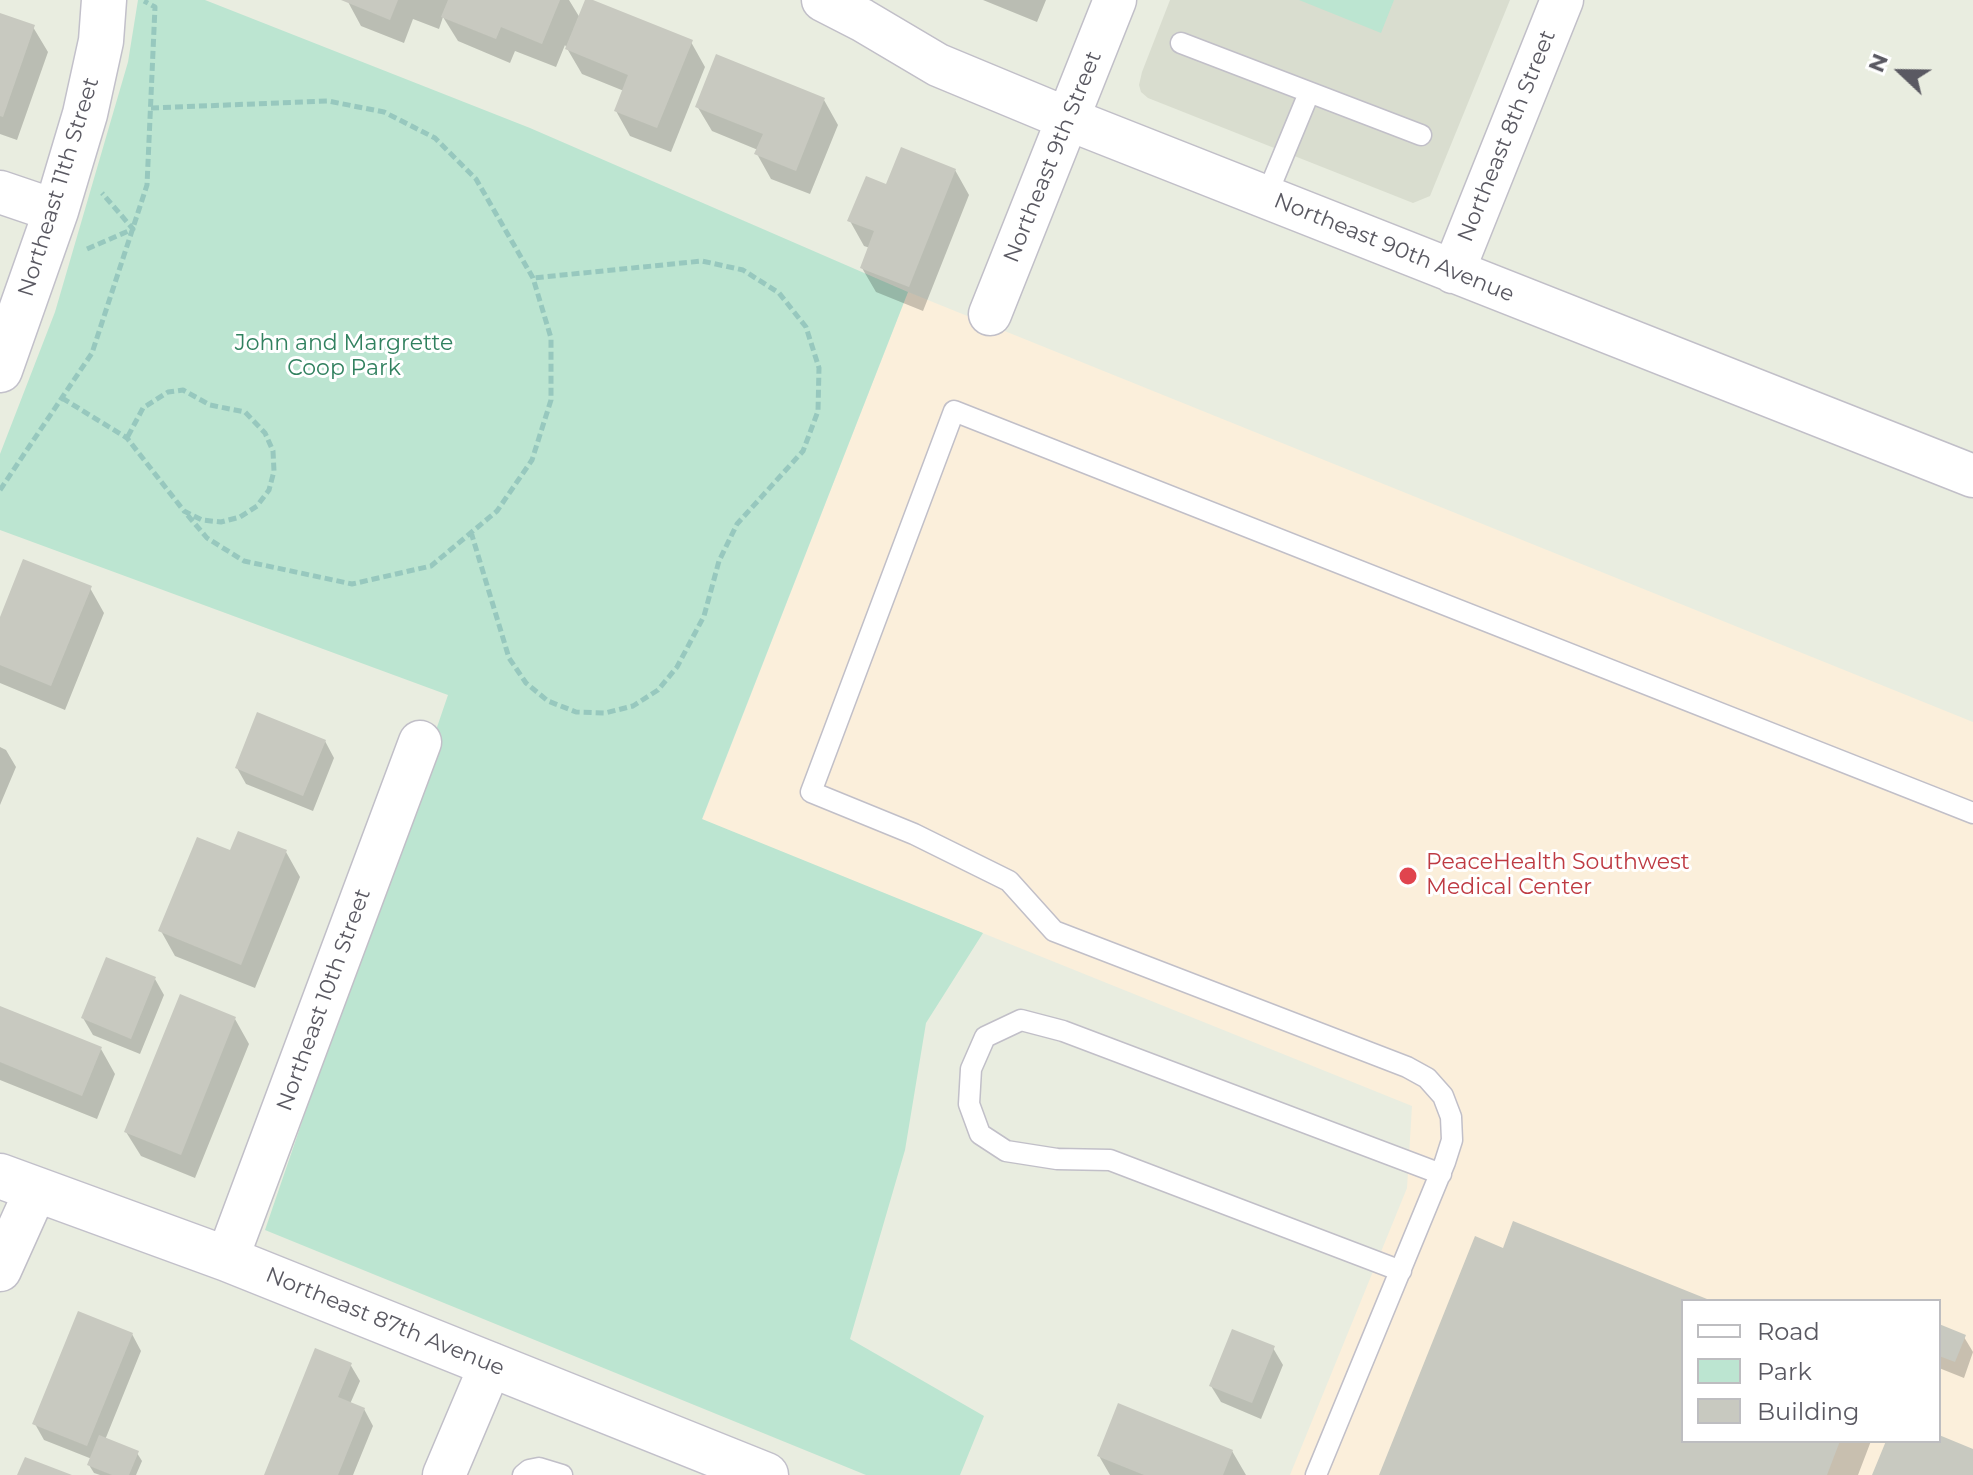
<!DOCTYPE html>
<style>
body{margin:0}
#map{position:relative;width:1973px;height:1475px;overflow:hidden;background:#e9ede0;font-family:Montserrat,sans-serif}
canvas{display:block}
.legend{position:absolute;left:1681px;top:1299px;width:260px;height:144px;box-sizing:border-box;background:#fff;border:2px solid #bdbdc0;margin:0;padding:10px 14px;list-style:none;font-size:24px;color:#5a5962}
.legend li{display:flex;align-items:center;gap:16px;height:40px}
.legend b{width:40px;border:2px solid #bdbdc0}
.north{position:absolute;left:1861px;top:32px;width:80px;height:80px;-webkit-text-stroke:6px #fff;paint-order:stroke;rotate:292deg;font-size:22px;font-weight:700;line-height:32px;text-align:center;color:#5a5962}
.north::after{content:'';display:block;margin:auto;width:28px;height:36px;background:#5a5962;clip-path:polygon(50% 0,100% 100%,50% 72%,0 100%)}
</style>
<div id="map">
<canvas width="1973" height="1475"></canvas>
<ul class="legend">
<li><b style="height:10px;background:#fff"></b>Road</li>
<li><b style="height:22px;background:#bce5d1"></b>Park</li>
<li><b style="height:22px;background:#c8c9c0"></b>Building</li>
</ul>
<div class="north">N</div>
</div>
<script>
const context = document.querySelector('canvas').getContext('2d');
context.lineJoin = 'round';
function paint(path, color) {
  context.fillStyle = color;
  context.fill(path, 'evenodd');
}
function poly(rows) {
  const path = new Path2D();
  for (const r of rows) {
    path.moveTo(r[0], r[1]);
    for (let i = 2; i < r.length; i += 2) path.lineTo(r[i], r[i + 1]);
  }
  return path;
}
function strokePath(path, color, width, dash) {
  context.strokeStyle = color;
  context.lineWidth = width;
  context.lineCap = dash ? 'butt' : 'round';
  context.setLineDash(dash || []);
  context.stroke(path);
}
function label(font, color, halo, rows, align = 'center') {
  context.font = font + ' Montserrat,sans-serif';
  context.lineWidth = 6;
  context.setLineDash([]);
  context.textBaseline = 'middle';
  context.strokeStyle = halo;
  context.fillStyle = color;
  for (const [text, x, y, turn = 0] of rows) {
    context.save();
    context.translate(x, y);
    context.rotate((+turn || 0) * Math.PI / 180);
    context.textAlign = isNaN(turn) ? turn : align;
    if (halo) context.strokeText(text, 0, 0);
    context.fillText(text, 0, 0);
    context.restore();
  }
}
paint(poly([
 [1170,0,1510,0,1430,196,1413,203,1148,98,1141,92,1139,85,1142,72]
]), '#d9ddcf');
paint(poly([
 [908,292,1973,722,1973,1475,1290,1475,1407,1188,1412,1106,702,820],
 [1683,1301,1939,1301,1939,1441,1683,1441]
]), '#fbefdb');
paint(poly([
 [138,0,205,0,530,128,908,292,702,819,983,933,926,1023,905,1150,850,1339,984,1416,960,1475,866,1475,265,1230,448,695,0,530,0,454,55,312,128,62],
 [1299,0,1394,0,1381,33]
]), '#bce5d1');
paint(poly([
 [347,0,569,0,580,18,691,42,705,67,671,152,630,136,616,111,624,91,582,74,565,45,556,67,515,51,510,63,458,41,443,17,439,29,413,19,404,43,361,26],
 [983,0,1046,0,1037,22],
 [0,15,33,27,48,52,17,140,0,134],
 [824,100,838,125,810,194,771,179,757,154,758,150,712,131,697,106],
 [955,170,969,195,923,311,876,292,862,268,870,248,864,246,850,221,887,187],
 [90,588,104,613,65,710,0,683,0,622],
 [325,741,334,758,313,811,246,784,237,768],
 [0,747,6,750,16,767,0,805],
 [286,852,300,877,255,988,175,956,161,931,231,853],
 [155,979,164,995,140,1054,93,1035,83,1018],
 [0,1008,101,1049,115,1074,97,1119,0,1080],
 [235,1019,249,1044,195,1178,141,1156,126,1132],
 [1504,1250,1707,1301,1683,1301,1683,1441,1871,1441,1858,1475,1381,1475],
 [1939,1326,1964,1337,1973,1352,1964,1378,1939,1368],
 [132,1334,141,1351,105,1440,137,1453,142,1461,136,1475,100,1475,94,1473,89,1465,92,1459,44,1440,35,1424],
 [1273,1348,1283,1365,1261,1419,1221,1402,1211,1386],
 [350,1364,360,1381,350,1404,364,1409,373,1426,353,1475,266,1475],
 [1232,1451,1246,1475,1110,1475,1099,1456]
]), '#0003');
paint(poly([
 [341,0,398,0,390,20],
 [448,0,560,0,542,44,501,27,496,39,441,17],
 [585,0,593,0,693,40,657,128,614,111,628,75,565,49],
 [0,13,35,25,3,117,0,116],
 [716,54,825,98,796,171,754,154,763,134,695,107],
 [901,147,956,169,909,287,860,268,874,231,847,221,866,176,886,184],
 [23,559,92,586,51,686,0,665,0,617],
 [257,712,326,740,303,796,235,768],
 [238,831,287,850,241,965,158,931,197,837,230,850],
 [106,957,156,977,131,1039,81,1018],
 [180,994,236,1017,181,1155,124,1132],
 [0,1006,102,1047,82,1096,0,1062],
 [1513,1221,1712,1301,1683,1301,1683,1441,1840,1441,1827,1475,1379,1475,1475,1236,1503,1248],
 [78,1311,133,1333,87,1446,32,1424],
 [1939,1324,1966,1335,1955,1362,1939,1356],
 [1232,1329,1275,1346,1252,1403,1209,1386],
 [315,1348,352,1363,338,1397,365,1408,338,1475,264,1475],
 [1118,1403,1233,1450,1223,1475,1144,1475,1097,1456],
 [99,1435,139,1451,129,1475,112,1475,87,1465],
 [1939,1435,1973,1449,1973,1475,1872,1475,1886,1441,1939,1441],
 [25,1457,72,1475,17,1475]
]), '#c8c9c0');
const lane = poly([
 [1181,43,1421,135],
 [1266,197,1309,93],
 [1401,1271,1110,1160,1057,1159,1006,1151,980,1134,969,1104,971,1069,985,1037,1021,1020,1063,1031,1441,1174],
 [523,1475,529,1470,539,1468,562,1475],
 [1316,1475,1445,1162,1452,1140,1451,1117,1443,1096,1427,1078,1407,1067,1054,931,1009,881,914,834,811,792,954,411,1973,813]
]);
const street = poly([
 [823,0,862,20,938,65,1068,119,1973,476],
 [0,192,56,211],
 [1453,272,1562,0],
 [990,314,1115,0],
 [227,1259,420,742],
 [0,1270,36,1190],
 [444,1475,491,1364]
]);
const secondary = poly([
 [0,370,56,211,85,114,101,41,104,0],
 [0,1176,227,1259,766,1475]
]);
strokePath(lane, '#c1bfc8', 23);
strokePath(street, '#c1bfc8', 45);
strokePath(secondary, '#c2c0ca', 47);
strokePath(poly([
 [151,108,328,101,384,112,435,138,476,179,533,278,551,338,551,400,532,460,497,511,431,566,352,584,244,561,207,538,184,511],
 [87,249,133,229,102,193],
 [62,398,127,438,184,511,202,520,221,522,240,517,257,506,269,490,274,471,273,451,265,433,245,412,210,405,183,390,168,392,143,408,127,438],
 [0,490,92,353,147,185,155,7,144,1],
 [471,532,509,658,526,683,548,701,576,712,605,713,633,706,658,690,677,667,704,616,719,561,737,524,803,451,818,411,819,368,806,327,779,293,743,270,702,261,533,278]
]), '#97c8be', 5, [8, 4]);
strokePath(lane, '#fff', 20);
strokePath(street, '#fff', 42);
strokePath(secondary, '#fff', 44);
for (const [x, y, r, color] of [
 [1408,876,10,"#e0444e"]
]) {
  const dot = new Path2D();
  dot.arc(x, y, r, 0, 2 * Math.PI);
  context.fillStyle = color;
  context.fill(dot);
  strokePath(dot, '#fff', 3);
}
label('22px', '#5a5962', '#fff', [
 ["Northeast 8th Street",1507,136,-68],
 ["Northeast 9th Street",1053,157,-68],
 ["Northeast 11th Street",59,187,-73],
 ["Northeast 90th Avenue",1394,248,22],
 ["Northeast 10th Street",324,1000,-70],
 ["Northeast 87th Avenue",385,1322,22]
]);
label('22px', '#31815f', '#fff', [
 ["John and Margrette",344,344],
 ["Coop Park",344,369]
]);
label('22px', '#be3a42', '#fff', [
 ["PeaceHealth Southwest",1426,863],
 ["Medical Center",1426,888]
], 'left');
</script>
